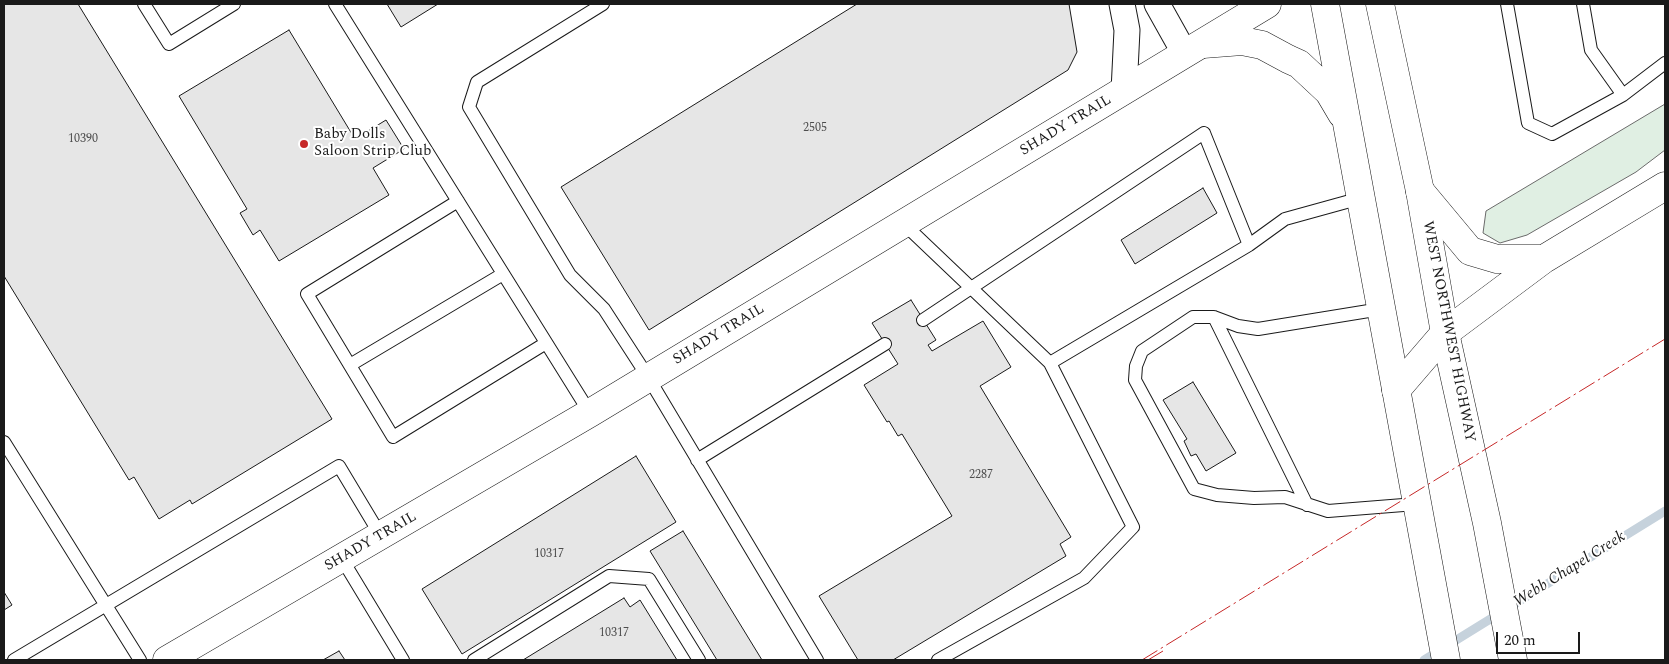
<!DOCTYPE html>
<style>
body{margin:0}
#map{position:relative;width:1669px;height:664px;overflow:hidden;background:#fff;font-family:Spectral,serif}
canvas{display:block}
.frame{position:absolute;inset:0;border:5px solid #1a1a1a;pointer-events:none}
.scale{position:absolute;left:1496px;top:632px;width:84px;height:22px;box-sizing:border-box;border:2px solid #1a1a1a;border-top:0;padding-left:6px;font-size:15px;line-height:18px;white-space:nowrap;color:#1a1a1a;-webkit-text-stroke:4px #fff;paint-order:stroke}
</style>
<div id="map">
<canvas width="1669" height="664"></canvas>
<div class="frame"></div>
<div class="scale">20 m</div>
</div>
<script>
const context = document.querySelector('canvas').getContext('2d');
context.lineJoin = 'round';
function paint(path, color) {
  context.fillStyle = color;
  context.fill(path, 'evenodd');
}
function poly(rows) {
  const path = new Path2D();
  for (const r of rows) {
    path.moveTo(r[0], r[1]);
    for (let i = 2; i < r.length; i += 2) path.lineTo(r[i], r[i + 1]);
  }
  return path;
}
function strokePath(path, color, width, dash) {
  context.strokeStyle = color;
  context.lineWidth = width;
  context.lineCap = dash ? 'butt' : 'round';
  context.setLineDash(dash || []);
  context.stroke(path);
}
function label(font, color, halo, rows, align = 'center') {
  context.font = font + ' Spectral,serif';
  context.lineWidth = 4;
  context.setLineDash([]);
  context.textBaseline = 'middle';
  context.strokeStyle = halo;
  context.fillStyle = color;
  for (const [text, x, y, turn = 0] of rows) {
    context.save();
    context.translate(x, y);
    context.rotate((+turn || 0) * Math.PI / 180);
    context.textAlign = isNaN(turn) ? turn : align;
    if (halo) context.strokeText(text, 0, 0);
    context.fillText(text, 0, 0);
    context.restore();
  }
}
const green = poly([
 [1665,104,1665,150,1636,172,1527,235,1500,243,1483,233,1486,211,1665,104]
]);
paint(green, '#e0efe3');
strokePath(green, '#6a6a6a', 1);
strokePath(poly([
 [1424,660,1665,511]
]), '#c6d2dc', 9);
const building = poly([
 [4,4,78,4,332,419,192,504,190,500,159,519,134,477,129,480,4,276,4,4],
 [387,4,438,4,401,27,387,4],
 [857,4,1069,4,1077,52,1068,70,649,330,561,187,857,4],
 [289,30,355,139,386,120,404,149,373,168,389,195,279,261,260,230,253,235,240,213,247,209,179,96,289,30],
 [1203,188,1217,213,1135,264,1121,240,1203,188],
 [911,300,936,340,928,345,932,351,983,321,1011,367,980,386,1071,537,1060,544,1066,556,893,660,858,660,819,596,952,516,902,434,898,436,889,421,887,422,864,385,898,364,872,323,911,300],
 [1193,382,1236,453,1206,471,1196,454,1191,456,1184,441,1187,439,1163,400,1193,382],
 [636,456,676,522,462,654,422,589,636,456],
 [683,531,762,660,717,660,650,551,683,531],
 [4,592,12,605,4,610,4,592],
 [624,598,630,607,640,600,677,660,523,660,624,598],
 [339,651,345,660,323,660,339,651]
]);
paint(building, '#e6e6e6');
strokePath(building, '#1a1a1a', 1);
const lane = poly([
 [144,4,169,44,234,4],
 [335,4,590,413],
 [603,4,477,82,469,107,570,275,604,309,648,377,817,660],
 [1507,4,1528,123,1552,134,1623,95,1665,63],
 [1583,4,1591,50,1623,95],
 [458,201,307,294,393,437,546,343],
 [904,224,1050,363,1133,527,1084,578,938,660],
 [1381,309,1258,329,1238,326,1214,317,1193,317,1142,351,1136,366,1135,380,1194,489,1217,495,1254,498,1285,497,1328,511,1416,504],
 [1214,317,1307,505],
 [923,320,1204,133,1249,245],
 [1050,363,1249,245,1285,219,1361,198],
 [350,365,503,274],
 [4,442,140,660],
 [697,460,885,344],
 [342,559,403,660],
 [14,660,339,466,381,536],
 [474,660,609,576,649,579,699,660]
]);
const street = poly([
 [1122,4,1127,30,1124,91],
 [1157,4,1185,54]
]);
const secondary = poly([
 [167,660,590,413,1267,4]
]);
const primary = poly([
 [1325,4,1446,660],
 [1380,4,1420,191,1445,333,1487,523,1513,660],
 [1203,44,1242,41,1262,45,1288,59,1299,64,1329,92,1342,114]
]);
const highway = poly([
 [1420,191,1470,251,1497,259,1544,259],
 [1396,390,1445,333,1544,259,1665,186]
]);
strokePath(lane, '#1a1a1a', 14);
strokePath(street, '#1a1a1a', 27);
strokePath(secondary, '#1a1a1a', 29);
strokePath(primary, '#1a1a1a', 29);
strokePath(highway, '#1a1a1a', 29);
strokePath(lane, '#fff', 12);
strokePath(street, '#fff', 25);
strokePath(secondary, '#fff', 28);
strokePath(primary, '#fff', 28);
strokePath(highway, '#fff', 28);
strokePath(poly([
 [1142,660,1665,339],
 [1148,660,1163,651]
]), '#c62828', 1, [18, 4, 2.5, 4]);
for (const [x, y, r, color] of [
 [304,144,5,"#c62828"]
]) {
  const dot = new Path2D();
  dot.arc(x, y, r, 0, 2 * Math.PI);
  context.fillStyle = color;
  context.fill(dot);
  strokePath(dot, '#fff', 2);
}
label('12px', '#4d4d4d', null, [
 ["2505",815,129],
 ["10390",83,140],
 ["2287",981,476],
 ["10317",549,555],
 ["10317",614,634]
]);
label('15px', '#1a1a1a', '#fff', [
 ["SHADY TRAIL",1066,126,-31],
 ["WEST NORTHWEST HIGHWAY",1448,332,79],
 ["SHADY TRAIL",719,335,-31],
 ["SHADY TRAIL",371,542,-30]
]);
label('15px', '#1a1a1a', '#fff', [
 ["Baby Dolls",314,135],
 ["Saloon Strip Club",314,152]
], 'left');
label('italic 16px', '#1a1a1a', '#fff', [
 ["Webb Chapel Creek",1570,570,-32]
]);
</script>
